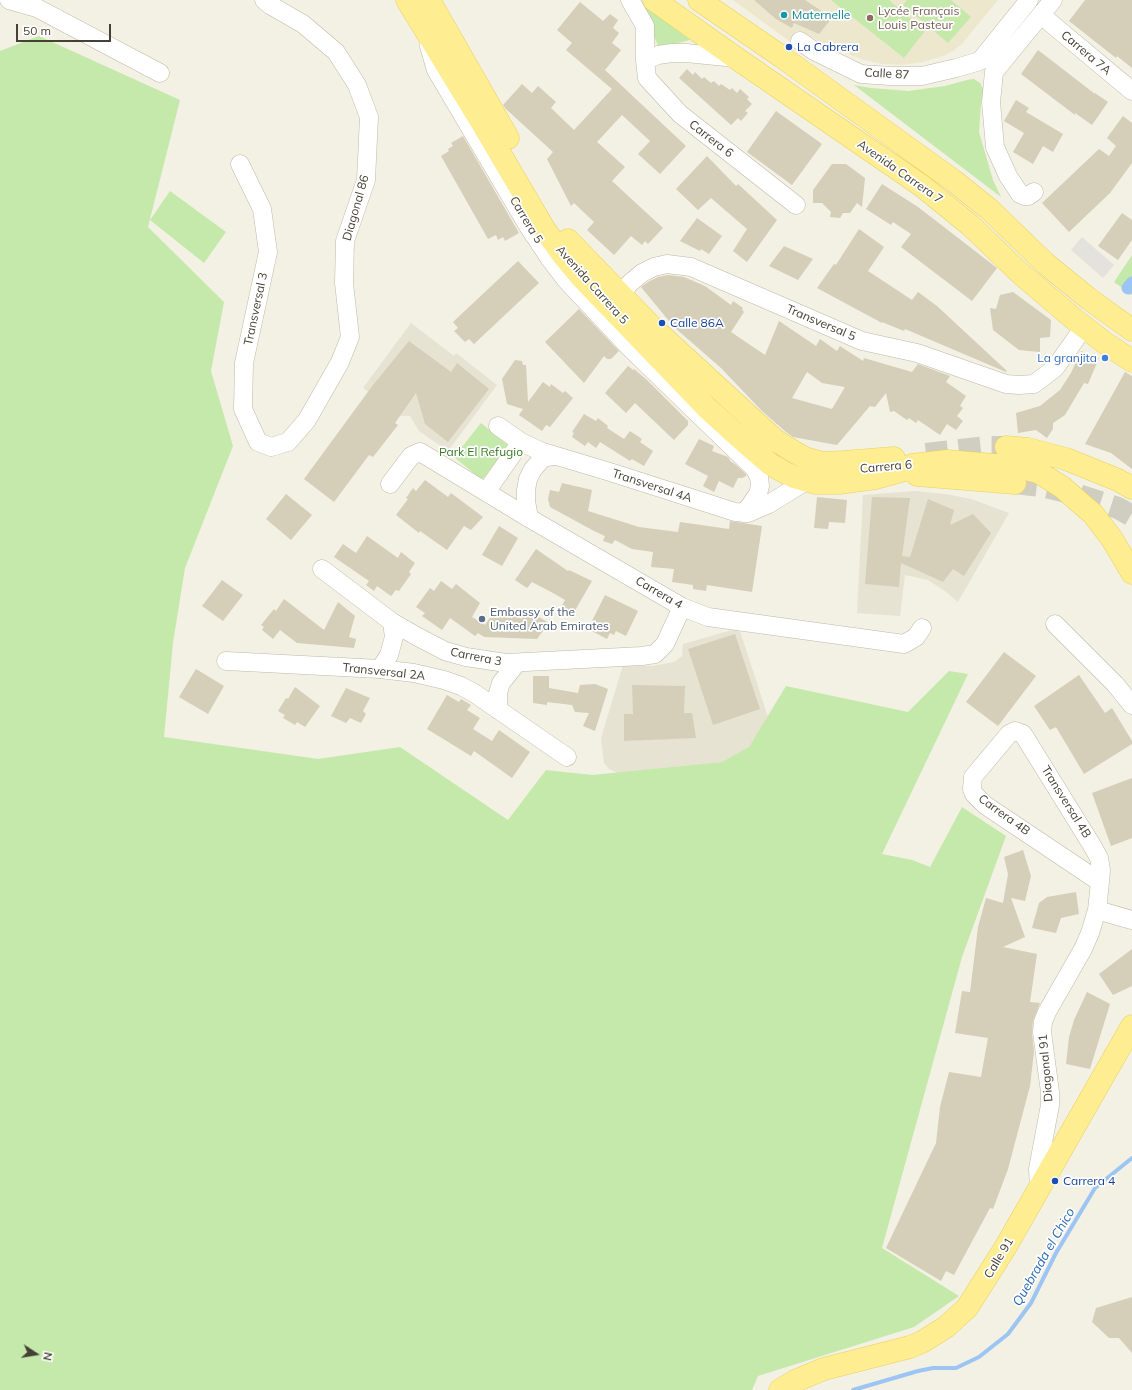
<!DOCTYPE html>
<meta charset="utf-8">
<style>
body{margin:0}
#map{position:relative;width:1132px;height:1390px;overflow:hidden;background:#f3f0e4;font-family:Mulish,sans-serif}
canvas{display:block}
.north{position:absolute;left:16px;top:1334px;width:40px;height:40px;-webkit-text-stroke:3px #fff;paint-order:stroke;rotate:102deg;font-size:11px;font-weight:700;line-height:16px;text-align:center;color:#454134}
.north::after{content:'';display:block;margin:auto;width:14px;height:18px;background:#454134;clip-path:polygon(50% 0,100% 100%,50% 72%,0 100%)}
.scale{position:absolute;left:16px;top:24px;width:95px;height:18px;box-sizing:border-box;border:2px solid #454134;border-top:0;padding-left:5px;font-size:12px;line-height:14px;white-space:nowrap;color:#454134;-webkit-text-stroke:3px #fff;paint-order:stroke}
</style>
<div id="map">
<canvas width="1132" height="1390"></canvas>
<div class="north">N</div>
<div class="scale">50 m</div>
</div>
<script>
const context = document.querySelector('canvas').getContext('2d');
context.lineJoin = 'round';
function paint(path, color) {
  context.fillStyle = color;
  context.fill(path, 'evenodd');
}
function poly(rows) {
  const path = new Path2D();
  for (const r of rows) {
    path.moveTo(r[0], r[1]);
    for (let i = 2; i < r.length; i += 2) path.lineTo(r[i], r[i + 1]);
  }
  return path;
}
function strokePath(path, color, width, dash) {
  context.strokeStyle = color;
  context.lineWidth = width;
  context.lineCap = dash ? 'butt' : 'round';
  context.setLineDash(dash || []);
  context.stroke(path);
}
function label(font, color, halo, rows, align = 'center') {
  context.font = font + ' Mulish,sans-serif';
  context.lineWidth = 3.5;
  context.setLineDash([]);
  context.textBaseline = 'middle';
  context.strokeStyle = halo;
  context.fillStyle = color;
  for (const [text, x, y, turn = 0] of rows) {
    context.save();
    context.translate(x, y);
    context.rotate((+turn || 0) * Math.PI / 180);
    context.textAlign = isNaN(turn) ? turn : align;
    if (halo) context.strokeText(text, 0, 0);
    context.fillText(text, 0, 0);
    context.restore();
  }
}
paint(poly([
 [411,323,454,356,456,353,497,385,448,451,419,431,410,416,401,416,363,388],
 [915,491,945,494,971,499,1009,513,958,602,945,591,928,580,905,575,900,616,857,613,863,495],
 [739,628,768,717,749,748,722,762,618,773,609,769,604,763,601,738,623,665,652,666,674,662,682,656,683,644]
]), '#e7e3d2');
paint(poly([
 [733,0,998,0,962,44,953,51,943,56,923,62,902,65,882,64,861,59,822,43,805,33,796,46]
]), '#ede8cd');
paint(poly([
 [831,0,889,0,925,31,904,58],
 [907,0,951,0,971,17,948,43,903,5],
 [640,3,690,40,659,48],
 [39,36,180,100,148,227,224,302,211,371,233,446,185,568,173,643,164,737,318,759,400,747,508,820,546,770,592,775,722,762,749,747,786,686,908,712,949,671,968,674,882,854,912,860,930,867,962,807,1006,836,962,957,882,1248,959,1296,914,1327,758,1376,752,1390,0,1390,0,51],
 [974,79,980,83,984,90,981,103,979,132,993,180,1001,197,854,85,871,88,908,91,945,86,967,80],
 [170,191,226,232,204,263,150,220],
 [1132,255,1132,295,1114,282],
 [481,423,509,446,482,480,454,457]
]), '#c5e9ab');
paint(poly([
 [1082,237,1114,265,1103,278,1071,250]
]), '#e3e2dd');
strokePath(poly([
 [853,1390,918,1371,933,1368,956,1368,979,1357,1008,1334,1031,1303,1056,1253,1095,1188,1132,1158]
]), '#9dc5f3', 4);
strokePath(poly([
 [1128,288,1132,283]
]), '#9dc5f3', 13);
paint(poly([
 [754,0,805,0,832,18,819,34,794,23,792,28,776,19],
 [1085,0,1132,0,1132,68,1117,56,1116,58,1069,21],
 [580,2,603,21,610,14,618,20,613,28,619,33,612,43,621,50,605,70,686,146,660,174,638,154,650,141,622,115,597,142,625,167,612,181,663,228,648,244,645,241,642,245,631,236,614,255,587,230,594,222,574,203,571,206,547,159,553,152,506,109,503,105,522,84,532,93,538,86,556,102,551,108,574,130,612,89,566,50,572,43,557,30],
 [1038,50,1095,94,1095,93,1108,102,1092,125,1075,113,1075,115,1021,74],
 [687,69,693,75,695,72,702,79,704,77,711,83,714,81,719,86,721,84,730,90,732,88,737,93,740,89,749,97,747,99,752,104,745,111,748,113,741,121,738,118,731,125,679,78],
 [1016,100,1029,108,1026,112,1063,134,1053,152,1043,146,1033,164,1013,152,1024,133,1004,121],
 [776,111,822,144,792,185,747,152],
 [1123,116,1132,123,1132,163,1110,193,1069,232,1042,203,1099,149,1109,156,1116,146,1107,138],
 [463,136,519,233,505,241,503,237,498,240,496,235,488,239,441,156,449,151,448,149,453,146,451,143],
 [707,156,736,186,738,184,777,220,747,262,733,251,747,229,711,198,698,210,676,189],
 [832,164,846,164,865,178,862,207,857,203,850,213,843,213,840,218,830,217,831,212,822,203,813,203,813,190],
 [882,184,918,207,997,268,972,301,901,247,911,234,893,222,891,225,866,209],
 [1122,213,1132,220,1132,240,1118,260,1098,246],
 [697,218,722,236,709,254,701,249,700,251,680,241],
 [859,229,884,247,868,271,912,300,918,292,937,306,1007,371,1006,372,905,329,904,331,882,322,882,323,817,288,834,264,836,265],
 [784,246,813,259,798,280,769,266],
 [518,261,539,283,474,344,469,339,465,342,454,331,458,328,453,322],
 [668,275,684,277,705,286,731,305,733,301,743,308,742,310,744,312,731,332,765,355,779,321,816,346,820,339,837,351,840,346,863,361,864,358,912,372,918,364,950,376,946,382,966,396,960,406,963,408,957,416,963,421,956,430,947,424,940,435,918,420,916,423,909,418,907,420,894,411,890,412,886,393,875,407,870,406,837,445,793,437,786,432,762,411,721,368,674,327,641,287,648,282,658,277],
 [807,372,822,383,845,387,832,409,792,398],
 [1013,292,1051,320,1050,337,1040,338,1040,352,1019,350,993,330,990,308,996,309,1000,295],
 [579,309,619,351,611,359,607,359,604,356,584,383,545,342],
 [409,341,451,372,457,363,489,389,448,442,425,424,416,393,395,423,398,425,373,457,369,455,334,502,304,479,373,385],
 [1081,351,1099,358,1088,384,1084,383,1065,415,1053,423,1053,429,1047,438,1036,430,1018,433,1016,413,1040,406,1060,390,1071,373],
 [515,360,522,361,523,365,526,365,528,402,543,382,550,387,551,384,563,393,565,391,573,398,550,427,546,425,542,431,519,415,523,409,507,404,502,379],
 [628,366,633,370,634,369,647,380,688,421,688,425,674,440,635,403,626,413,605,393],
 [1125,372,1132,376,1132,469,1111,453,1085,444],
 [584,414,596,421,598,418,608,426,607,428,624,439,630,431,642,439,640,442,653,451,644,466,632,459,630,461,600,442,596,448,588,442,585,446,572,437,574,433,572,432],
 [699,439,714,446,712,451,728,457,730,460,730,461,735,464,746,474,746,476,742,478,738,478,733,488,719,481,714,492,703,486,708,476,685,464],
 [425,480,448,497,451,493,483,517,471,530,464,526,447,550,420,531,419,533,396,515,408,499,406,498,413,488,416,491],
 [562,483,592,490,588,511,639,527,678,532,680,522,729,529,730,521,762,526,752,592,707,585,706,591,693,589,693,585,672,582,674,569,651,567,653,552,632,549,615,540,612,544,603,541,605,536,594,531,550,507,548,499,550,490,559,492],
 [286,494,312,515,291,540,266,519],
 [817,497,847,500,845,523,829,522,828,529,814,528],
 [872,497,910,498,902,556,910,557,928,499,954,510,950,525,973,514,991,533,964,576,953,569,943,582,901,563,899,587,865,584],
 [499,526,518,538,502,566,482,555],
 [367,536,398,558,401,552,415,563,409,572,411,574,399,591,396,590,391,596,377,586,374,591,366,585,369,581,334,557,343,544,356,553],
 [536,549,568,571,569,570,592,581,573,614,561,607,565,600,553,593,532,582,527,588,515,580],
 [222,580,243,595,223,621,202,606],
 [441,581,452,589,456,584,480,603,472,617,485,625,497,607,512,618,515,614,521,619,526,614,532,618,534,614,549,623,537,639,484,637,478,633,475,636,450,618,442,630,422,616,425,613,416,607,430,588,434,591],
 [605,595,638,611,626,636,616,631,614,635,610,633,607,639,588,629],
 [284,599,324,630,338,602,355,616,349,637,356,639,354,648,297,643,280,630,273,639,262,630,264,627,261,625,274,609,276,611],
 [735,634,760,709,713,725,688,649],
 [1004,652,1036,676,998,726,966,702],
 [196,669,224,686,208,714,179,697],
 [1079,675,1105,713,1112,708,1132,741,1132,744,1084,774,1056,727,1050,730,1034,706],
 [533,676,549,676,549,688,578,693,580,685,595,684,608,689,595,731,583,726,589,713,575,712,572,705,547,702,547,705,533,703],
 [632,685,685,686,684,713,692,713,696,738,624,741,624,714,633,714],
 [295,687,320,706,305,727,297,722,295,725,283,718,285,715,278,711,286,698,288,699],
 [346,688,370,698,363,711,366,714,361,723,350,718,346,723,331,716],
 [447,695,459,702,461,699,471,705,467,710,480,718,473,729,492,741,499,730,530,752,512,778,474,751,471,756,427,729],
 [1132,778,1132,838,1111,846,1092,793],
 [1023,850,1031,876,1025,901,1011,898,1025,937,1003,947,1037,954,1030,1002,1040,1003,1033,1021,1032,1033,1034,1052,1030,1086,1008,1169,993,1209,990,1208,954,1275,946,1271,941,1281,886,1248,936,1143,940,1107,949,1072,981,1077,988,1038,955,1033,962,991,970,992,978,927,986,898,1003,903,1008,874,1004,857],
 [1076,892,1079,914,1061,918,1056,933,1032,928,1039,903,1047,897],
 [1132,949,1132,986,1113,995,1099,974],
 [1087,992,1110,1004,1090,1069,1066,1064,1069,1037,1074,1020],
 [1132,1297,1132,1353,1119,1338,1109,1338,1092,1322,1096,1308]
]), '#d5ceb9');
strokePath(poly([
 [926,454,987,447,1006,447],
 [1015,483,1041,486,1075,494,1118,508,1132,516]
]), '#d0cdc1', 22, [22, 11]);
const minor = poly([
 [9,0,37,8,160,73],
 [630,0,645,26,645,60,647,78,680,114,796,205],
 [1041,15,1132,91],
 [800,41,814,51,861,74,890,76,922,76,956,68,980,61,1029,0],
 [429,46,436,70,528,226,550,259,566,280,632,350,754,468,759,477,760,486,758,494,749,507,743,513],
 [645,60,658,55,672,53,686,53,736,58],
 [240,164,262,209,268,252,244,363,243,409,258,442,271,447,288,442,307,420,340,362,350,337,344,283,345,241,366,180,369,117,357,85,336,52,303,24,270,5,264,0],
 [1034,192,1028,196,1024,196,1020,194,1008,176,995,147,991,102,994,72,1053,0],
 [621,295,629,284,642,273,654,267,667,264,691,267,862,341,917,353,1006,384,1019,385,1034,384,1055,368,1084,327],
 [498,426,521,442,540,451,610,472,735,512,748,513,769,504,806,481],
 [390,484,411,456,420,452,529,518,682,607,708,617,904,644,916,637,922,628],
 [486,492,521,442],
 [529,518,526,501,526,490,528,479,533,469,543,458,554,456],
 [322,569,392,622,418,637,445,651,466,657,506,663,642,656,655,654,665,644,682,607],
 [1055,624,1115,684,1132,705],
 [226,661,380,669,414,673,444,680,461,686,474,693,567,757],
 [380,669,389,655,394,637,392,622],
 [498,710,498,693,501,683,517,663],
 [1097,910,1132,920],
 [1039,1189,1038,1169,1050,1105,1050,1092,1042,1032,1043,1022,1047,1012,1083,949,1090,933,1097,910,1100,882,1101,870,1099,858,1093,847,1023,734,1015,731,1009,734,973,777,972,789,974,794,985,805,1100,882]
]);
const major = poly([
 [407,0,482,123,545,230,562,254,582,278,707,408,748,445,770,464,784,472,794,477,815,483,839,483,876,478,927,464],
 [429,0,508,138],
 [654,0,736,58,922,186,970,225,1021,274,1074,319,1105,343,1132,361],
 [699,0,782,57,954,181,989,209,1046,264,1089,299,1132,330],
 [568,240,651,326,775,440,791,450,805,458,823,463,844,462,894,458],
 [1006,447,1028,449,1066,459,1118,480,1132,488],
 [912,465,947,461,958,462,1018,467,1038,472,1062,487,1093,514,1112,539,1132,573],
 [917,475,1015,483],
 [780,1390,795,1381,824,1369,910,1347,922,1342,946,1327,967,1308,1005,1248,1132,1026]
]);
strokePath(minor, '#bfb9a6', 19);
strokePath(major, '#e9d05d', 23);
strokePath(minor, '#fff', 18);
strokePath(major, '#ffed91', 22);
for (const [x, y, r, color] of [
 [784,15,4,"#0f9aa8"],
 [870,18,4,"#8d6e63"],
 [789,47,4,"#1a4fb4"],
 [662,323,4,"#1a4fb4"],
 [1105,358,4,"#3f7fe0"],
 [482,619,4,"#5c6f8a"],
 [1055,1181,4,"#1a4fb4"]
]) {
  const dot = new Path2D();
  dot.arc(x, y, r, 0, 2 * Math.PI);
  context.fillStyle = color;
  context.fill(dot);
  strokePath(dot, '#fff', 1.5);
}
label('12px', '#785e54', '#fff', [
 ["Lycée Français",878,11],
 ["Louis Pasteur",878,25]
], 'left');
label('12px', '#0d838f', '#fff', [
 ["Maternelle",792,15]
], 'left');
label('12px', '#164399', '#fff', [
 ["La Cabrera",797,47],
 ["Calle 86A",670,323],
 ["Carrera 4",1063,1181]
], 'left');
label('12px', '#454134', '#fff', [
 ["Carrera 7A",1086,53,40],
 ["Calle 87",887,74,3],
 ["Carrera 6",711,139,38],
 ["Avenida Carrera 7",900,172,35],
 ["Diagonal 86",356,208,-74],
 ["Carrera 5",526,220,59],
 ["Avenida Carrera 5",592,285,48],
 ["Transversal 3",256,309,-78],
 ["Transversal 5",821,323,23],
 ["Carrera 6",886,467,-5],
 ["Transversal 4A",652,486,18],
 ["Carrera 4",659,593,30],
 ["Carrera 3",476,657,11],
 ["Transversal 2A",384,672,6],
 ["Transversal 4B",1066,802,58],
 ["Carrera 4B",1004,815,36],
 ["Diagonal 91",1046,1068,-95],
 ["Calle 91",999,1258,-59]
]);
label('12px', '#366cbe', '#fff', [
 ["La granjita",1097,358]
], 'right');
label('12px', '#3a7925', '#fff', [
 ["Park El Refugio",481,452]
]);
label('12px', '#4e5e75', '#fff', [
 ["Embassy of the",490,612],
 ["United Arab Emirates",490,626]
], 'left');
label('italic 13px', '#2969b5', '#fff', [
 ["Quebrada el Chico",1044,1257,-60]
]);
</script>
